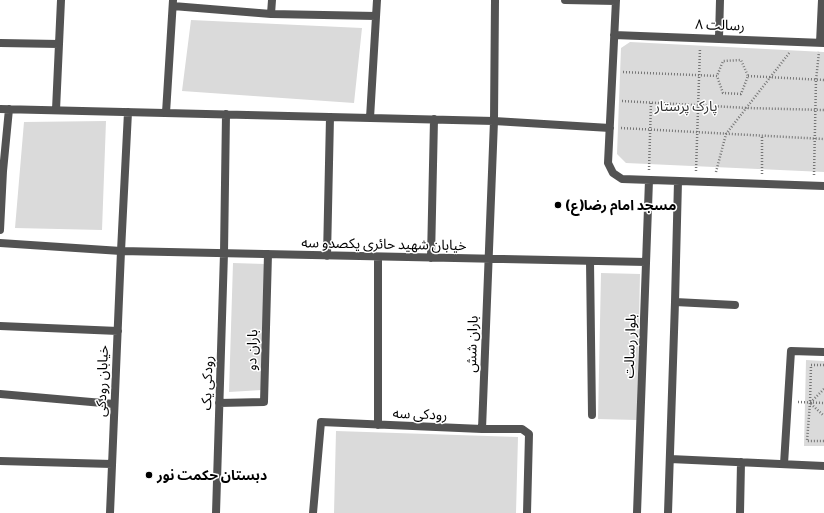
<!DOCTYPE html>
<meta charset="utf-8">
<style>
body{margin:0}
canvas{display:block;background:#fff}
</style>
<canvas width="824" height="513"></canvas>
<script>
const context = document.querySelector('canvas').getContext('2d');
context.lineJoin = 'round';
function paint(path, color) {
  context.fillStyle = color;
  context.fill(path, 'evenodd');
}
function poly(rows) {
  const path = new Path2D();
  for (const r of rows) {
    path.moveTo(r[0], r[1]);
    for (let i = 2; i < r.length; i += 2) path.lineTo(r[i], r[i + 1]);
  }
  return path;
}
function strokePath(path, color, width, dash) {
  context.strokeStyle = color;
  context.lineWidth = width;
  context.lineCap = dash ? 'butt' : 'round';
  context.setLineDash(dash || []);
  context.stroke(path);
}
function label(font, color, halo, rows, align = 'center') {
  context.font = font + ' Barlow,"Noto Sans Arabic",sans-serif';
  context.lineWidth = 3;
  context.setLineDash([]);
  context.textBaseline = 'middle';
  context.strokeStyle = halo;
  context.fillStyle = color;
  for (const [text, x, y, turn = 0] of rows) {
    context.save();
    context.translate(x, y);
    context.rotate((+turn || 0) * Math.PI / 180);
    context.textAlign = isNaN(turn) ? turn : align;
    if (halo) context.strokeText(text, 0, 0);
    context.fillText(text, 0, 0);
    context.restore();
  }
}
paint(poly([
 [191,20,362,28,354,103,182,91],
 [630,42,824,52,824,172,626,163,617,154,621,48],
 [106,121,102,230,15,228,24,122],
 [233,263,265,264,262,390,229,392],
 [601,273,640,274,637,420,598,419],
 [806,360,824,361,824,446,804,446],
 [336,431,518,437,516,513,334,513]
]), '#dadada');
strokePath(poly([
 [623,72,717,76,723,61,741,60,748,76,741,94,723,93,717,76],
 [748,76,824,80],
 [622,101,748,108,824,110],
 [621,128,824,139],
 [649,170,651,102],
 [696,171,700,48],
 [716,172,726,134,790,52],
 [762,174,762,136],
 [814,175,816,80,819,52],
 [824,365,811,365,810,403,807,441,824,441],
 [824,389,810,403,824,416],
 [798,402,824,403]
]), '#757575', 2.5, [1, 2]);
strokePath(poly([
 [565,0,616,1],
 [616,0,608,163,613,173,622,179,824,186],
 [173,6,271,14,376,16],
 [271,14,272,0],
 [614,35,824,43],
 [719,38,720,0],
 [0,43,59,44],
 [820,43,822,0],
 [0,109,494,121,610,128],
 [56,110,61,0],
 [166,113,173,0],
 [370,118,377,0],
 [0,230,3,171,9,109],
 [0,243,121,251,128,112],
 [327,256,330,117],
 [431,258,434,119],
 [590,261,592,415],
 [675,302,735,305],
 [0,326,118,331],
 [0,394,114,404],
 [219,403,264,402,268,254],
 [378,425,378,257],
 [482,429,494,121,495,0],
 [670,459,824,466],
 [0,461,112,464],
 [784,464,791,351,824,352],
 [110,513,121,251,646,262],
 [216,513,224,253,226,114],
 [313,513,321,422,482,429,522,429,529,434,527,513],
 [637,513,649,180],
 [668,513,675,302,678,181],
 [740,513,741,462]
]), '#535353', 8);
for (const [x, y, r, color] of [
 [558,205,4,"#000"],
 [149,475,4,"#000"]
]) {
  const dot = new Path2D();
  dot.arc(x, y, r, 0, 2 * Math.PI);
  context.fillStyle = color;
  context.fill(dot);
  strokePath(dot, '#fff', 1.5);
}
label('14px', '#000', '#fff', [
 ["رسالت ۸",720,25,2],
 ["خیابان شهید حائری یکصدو سه",384,244,1],
 ["باران شش",472,344,-88],
 ["بلوار رسالت",630,346,-88],
 ["باران دو",252,350,-88],
 ["خیابان رودکی",102,381,-88],
 ["رودکی یک",207,383,-88],
 ["رودکی سه",420,414,2]
]);
label('14px', '#313131', '#fff', [
 ["پارک پرستار",686,106]
]);
label('bold 14px', '#000', '#fff', [
 ["مسجد امام رضا(ع)",566,205],
 ["دبستان حکمت نور",157,475]
], 'left');
</script>
